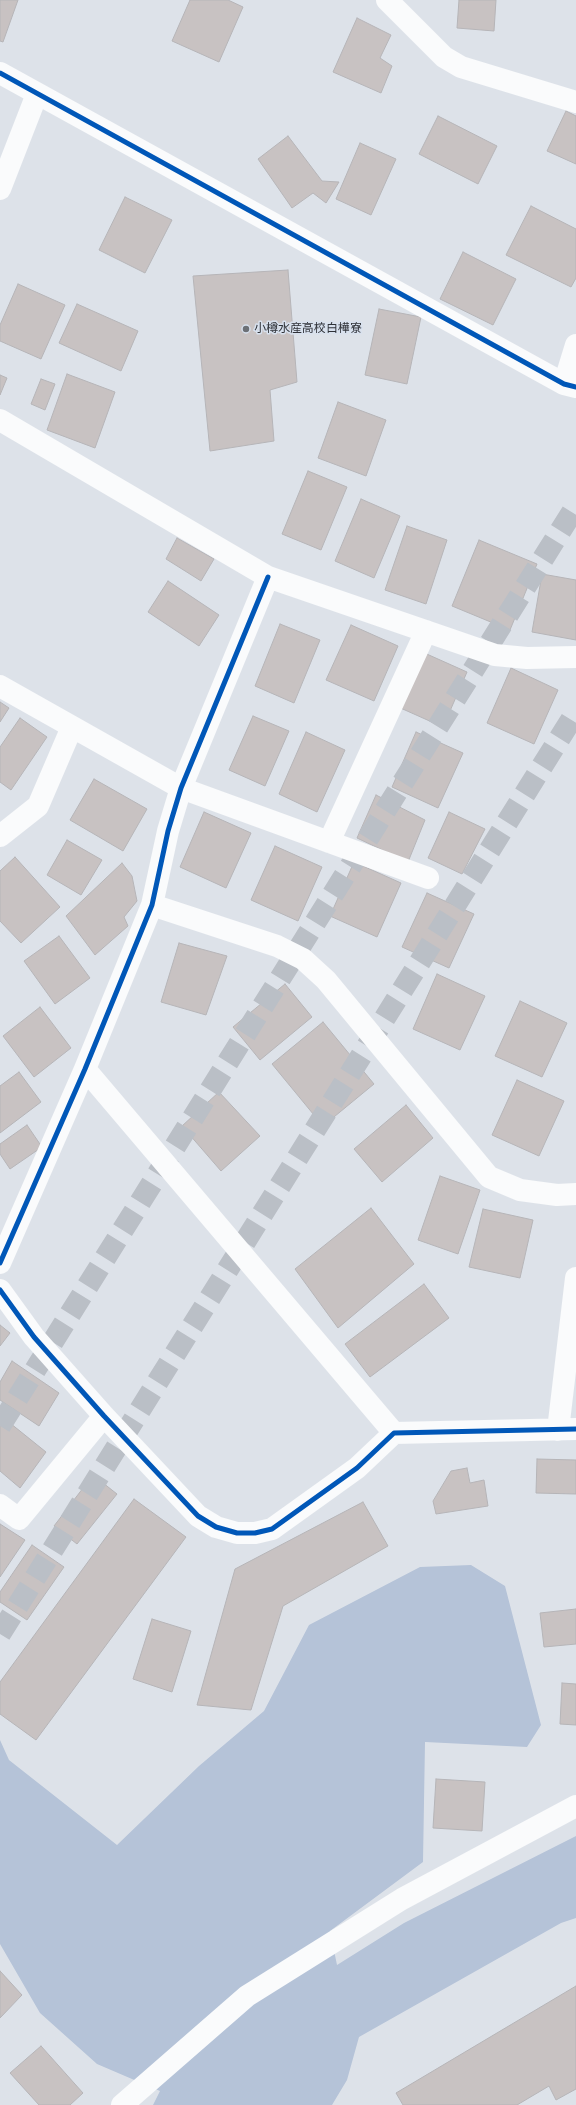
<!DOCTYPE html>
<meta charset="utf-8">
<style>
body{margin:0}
canvas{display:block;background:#dde2e9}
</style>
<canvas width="576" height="2105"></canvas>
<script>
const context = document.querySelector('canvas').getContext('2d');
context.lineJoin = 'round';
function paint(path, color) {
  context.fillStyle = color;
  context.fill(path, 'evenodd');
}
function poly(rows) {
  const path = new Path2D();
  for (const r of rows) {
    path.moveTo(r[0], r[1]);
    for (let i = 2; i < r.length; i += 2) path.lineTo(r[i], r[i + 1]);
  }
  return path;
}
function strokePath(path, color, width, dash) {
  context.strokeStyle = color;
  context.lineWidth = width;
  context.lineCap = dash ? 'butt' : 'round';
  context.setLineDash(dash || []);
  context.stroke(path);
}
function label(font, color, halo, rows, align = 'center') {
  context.font = font + ' Helvetica,"Noto Sans JP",sans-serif';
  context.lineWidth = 3;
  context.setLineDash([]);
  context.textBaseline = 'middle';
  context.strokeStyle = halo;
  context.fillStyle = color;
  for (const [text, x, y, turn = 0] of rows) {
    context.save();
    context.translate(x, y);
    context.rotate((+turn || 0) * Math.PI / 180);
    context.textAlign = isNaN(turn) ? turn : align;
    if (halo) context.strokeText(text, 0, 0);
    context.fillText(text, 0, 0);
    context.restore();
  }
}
paint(poly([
 [471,1565,505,1586,541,1725,527,1747,425,1742,423,1862,330,1931,337,1965,404,1923,576,1836,576,1918,561,1923,359,2037,347,2080,332,2105,153,2105,160,2091,97,2064,40,2013,0,1944,0,1740,9,1760,117,1845,199,1766,264,1711,309,1625,420,1567]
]), '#b5c3d8');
const building = poly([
 [0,0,18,0,3,42,0,41,0,0],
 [190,0,228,0,243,7,219,62,172,41,190,0],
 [459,0,496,0,494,31,457,28,459,0],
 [357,18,391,35,380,58,392,66,381,93,333,72,357,18],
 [566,111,576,116,576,164,547,151,566,111],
 [438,116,497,146,478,184,419,154,438,116],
 [288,136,322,181,339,182,326,203,313,193,292,208,258,159,288,136],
 [360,143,396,159,371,215,336,199,360,143],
 [125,197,172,220,145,273,99,250,125,197],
 [531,206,576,229,576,278,571,287,506,255,531,206],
 [463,252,516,279,493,325,440,299,463,252],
 [288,270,297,382,270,390,274,441,210,451,193,276,288,270],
 [18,284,65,305,41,359,0,341,0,325,18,284],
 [77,304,138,331,121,371,59,343,77,304],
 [379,309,421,317,407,384,365,375,379,309],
 [67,374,115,392,95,448,47,430,67,374],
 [0,375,7,378,0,395,0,375],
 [41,379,55,384,45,410,31,404,41,379],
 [338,402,386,420,366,476,318,458,338,402],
 [308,471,347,487,321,550,282,534,308,471],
 [361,499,400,516,374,578,335,561,361,499],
 [407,526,447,540,426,604,385,590,407,526],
 [177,538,214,559,201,581,166,559,177,538],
 [479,540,537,564,510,630,452,606,479,540],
 [542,574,576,580,576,640,532,632,542,574],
 [168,581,219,615,199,646,148,612,168,581],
 [280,624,320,640,294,703,255,686,280,624],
 [351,625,398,646,374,701,326,680,351,625],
 [420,651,467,672,443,727,396,706,420,651],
 [511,668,558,690,534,744,487,723,511,668],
 [0,702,9,708,0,722,0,702],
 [253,716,289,731,265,786,229,770,253,716],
 [20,718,47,737,11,790,0,782,0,747,20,718],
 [306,732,345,750,317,812,279,794,306,732],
 [416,732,463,753,438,808,392,787,416,732],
 [94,779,147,809,123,851,70,820,94,779],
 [376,795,425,820,408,862,357,838,376,795],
 [204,812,251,833,226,888,180,867,204,812],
 [449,812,485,829,462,874,428,858,449,812],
 [67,840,102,860,81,895,47,875,67,840],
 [275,846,322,867,298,921,251,900,275,846],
 [15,857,60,907,21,943,0,921,0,871,15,857],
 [354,862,401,883,377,937,330,916,354,862],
 [122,863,132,876,137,901,124,917,128,926,95,955,66,916,122,863],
 [427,893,474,914,449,968,402,947,427,893],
 [59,936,90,978,55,1004,24,961,59,936],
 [179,943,227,956,206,1015,161,1002,179,943],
 [437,974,485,996,460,1050,413,1029,437,974],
 [285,984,312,1017,260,1060,233,1027,285,984],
 [520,1001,567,1023,542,1077,495,1056,520,1001],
 [40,1007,71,1048,34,1077,3,1036,40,1007],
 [323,1022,374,1084,323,1126,272,1064,323,1022],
 [19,1072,41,1102,0,1133,0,1086,19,1072],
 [517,1080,564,1101,539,1156,492,1135,517,1080],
 [219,1092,260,1136,221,1171,182,1126,219,1092],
 [406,1105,433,1138,382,1182,354,1149,406,1105],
 [27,1125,42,1147,10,1169,0,1154,0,1144,27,1125],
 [440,1176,480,1190,458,1254,418,1240,440,1176],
 [371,1208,414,1264,338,1328,295,1269,371,1208],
 [483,1209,533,1220,520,1278,469,1267,483,1209],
 [424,1284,449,1318,370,1377,345,1344,424,1284],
 [0,1325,10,1333,0,1346,0,1325],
 [12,1361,59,1393,39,1426,0,1400,0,1382,12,1361],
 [0,1415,46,1452,20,1488,0,1471,0,1415],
 [537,1459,576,1460,576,1494,536,1493,537,1459],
 [467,1468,470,1483,484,1480,488,1506,436,1514,433,1501,451,1471,467,1468],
 [93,1475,117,1494,77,1544,54,1526,93,1475],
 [134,1499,186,1537,36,1740,0,1714,0,1682,134,1499],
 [363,1502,388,1546,283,1606,251,1710,197,1705,235,1569,363,1502],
 [0,1524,25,1540,0,1577,0,1524],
 [32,1545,64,1567,27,1620,0,1602,0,1592,32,1545],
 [576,1609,576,1644,544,1647,540,1613,576,1609],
 [152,1619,191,1631,172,1692,133,1679,152,1619],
 [562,1683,576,1684,576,1725,560,1724,562,1683],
 [436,1779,485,1782,482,1831,433,1828,436,1779],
 [0,1971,22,1995,0,2018,0,1971],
 [576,1986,576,2089,556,2100,549,2086,517,2105,403,2105,396,2093,576,1986],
 [41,2046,83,2093,70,2105,39,2105,10,2073,41,2046]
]);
paint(building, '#c8c2c2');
strokePath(building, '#b6b5b8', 1);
strokePath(poly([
 [0,1426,576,506],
 [0,1634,576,712]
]), '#babfc6', 22, [22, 11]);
strokePath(poly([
 [387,0,444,57,461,67,576,102],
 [0,73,564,384,576,387],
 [0,189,37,94],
 [564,384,576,345],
 [0,420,268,577,495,655,527,658,576,657],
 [0,686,181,788,428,878],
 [0,836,38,806,72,727],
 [329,842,426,631],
 [152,905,277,946,303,959,326,980,489,1177,520,1190,557,1195,576,1194],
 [85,1069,394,1433],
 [0,1263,85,1069,152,905,168,831,181,788,268,577],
 [0,1290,34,1337,104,1416,198,1516,216,1527,237,1533,255,1533,272,1529,357,1468,394,1433,576,1429],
 [558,1430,576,1278],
 [0,1505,19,1519,104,1416],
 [122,2105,247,1996,402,1899,576,1806]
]), '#fafbfc', 22);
strokePath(poly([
 [0,73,564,384,576,387],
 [0,1263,85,1069,152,905,168,831,181,788,268,577],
 [0,1290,34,1337,104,1416,198,1516,216,1527,237,1533,255,1533,272,1529,357,1468,394,1433,576,1429]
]), '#0057b8', 5);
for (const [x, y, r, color] of [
 [246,329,4,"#6c7076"]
]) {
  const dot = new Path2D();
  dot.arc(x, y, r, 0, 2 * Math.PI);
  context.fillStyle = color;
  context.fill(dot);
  strokePath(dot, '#d8e1ee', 1.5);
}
label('12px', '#2f3238', '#d8e1ee', [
 ["小樽水産高校白樺寮",254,329]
], 'left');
</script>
